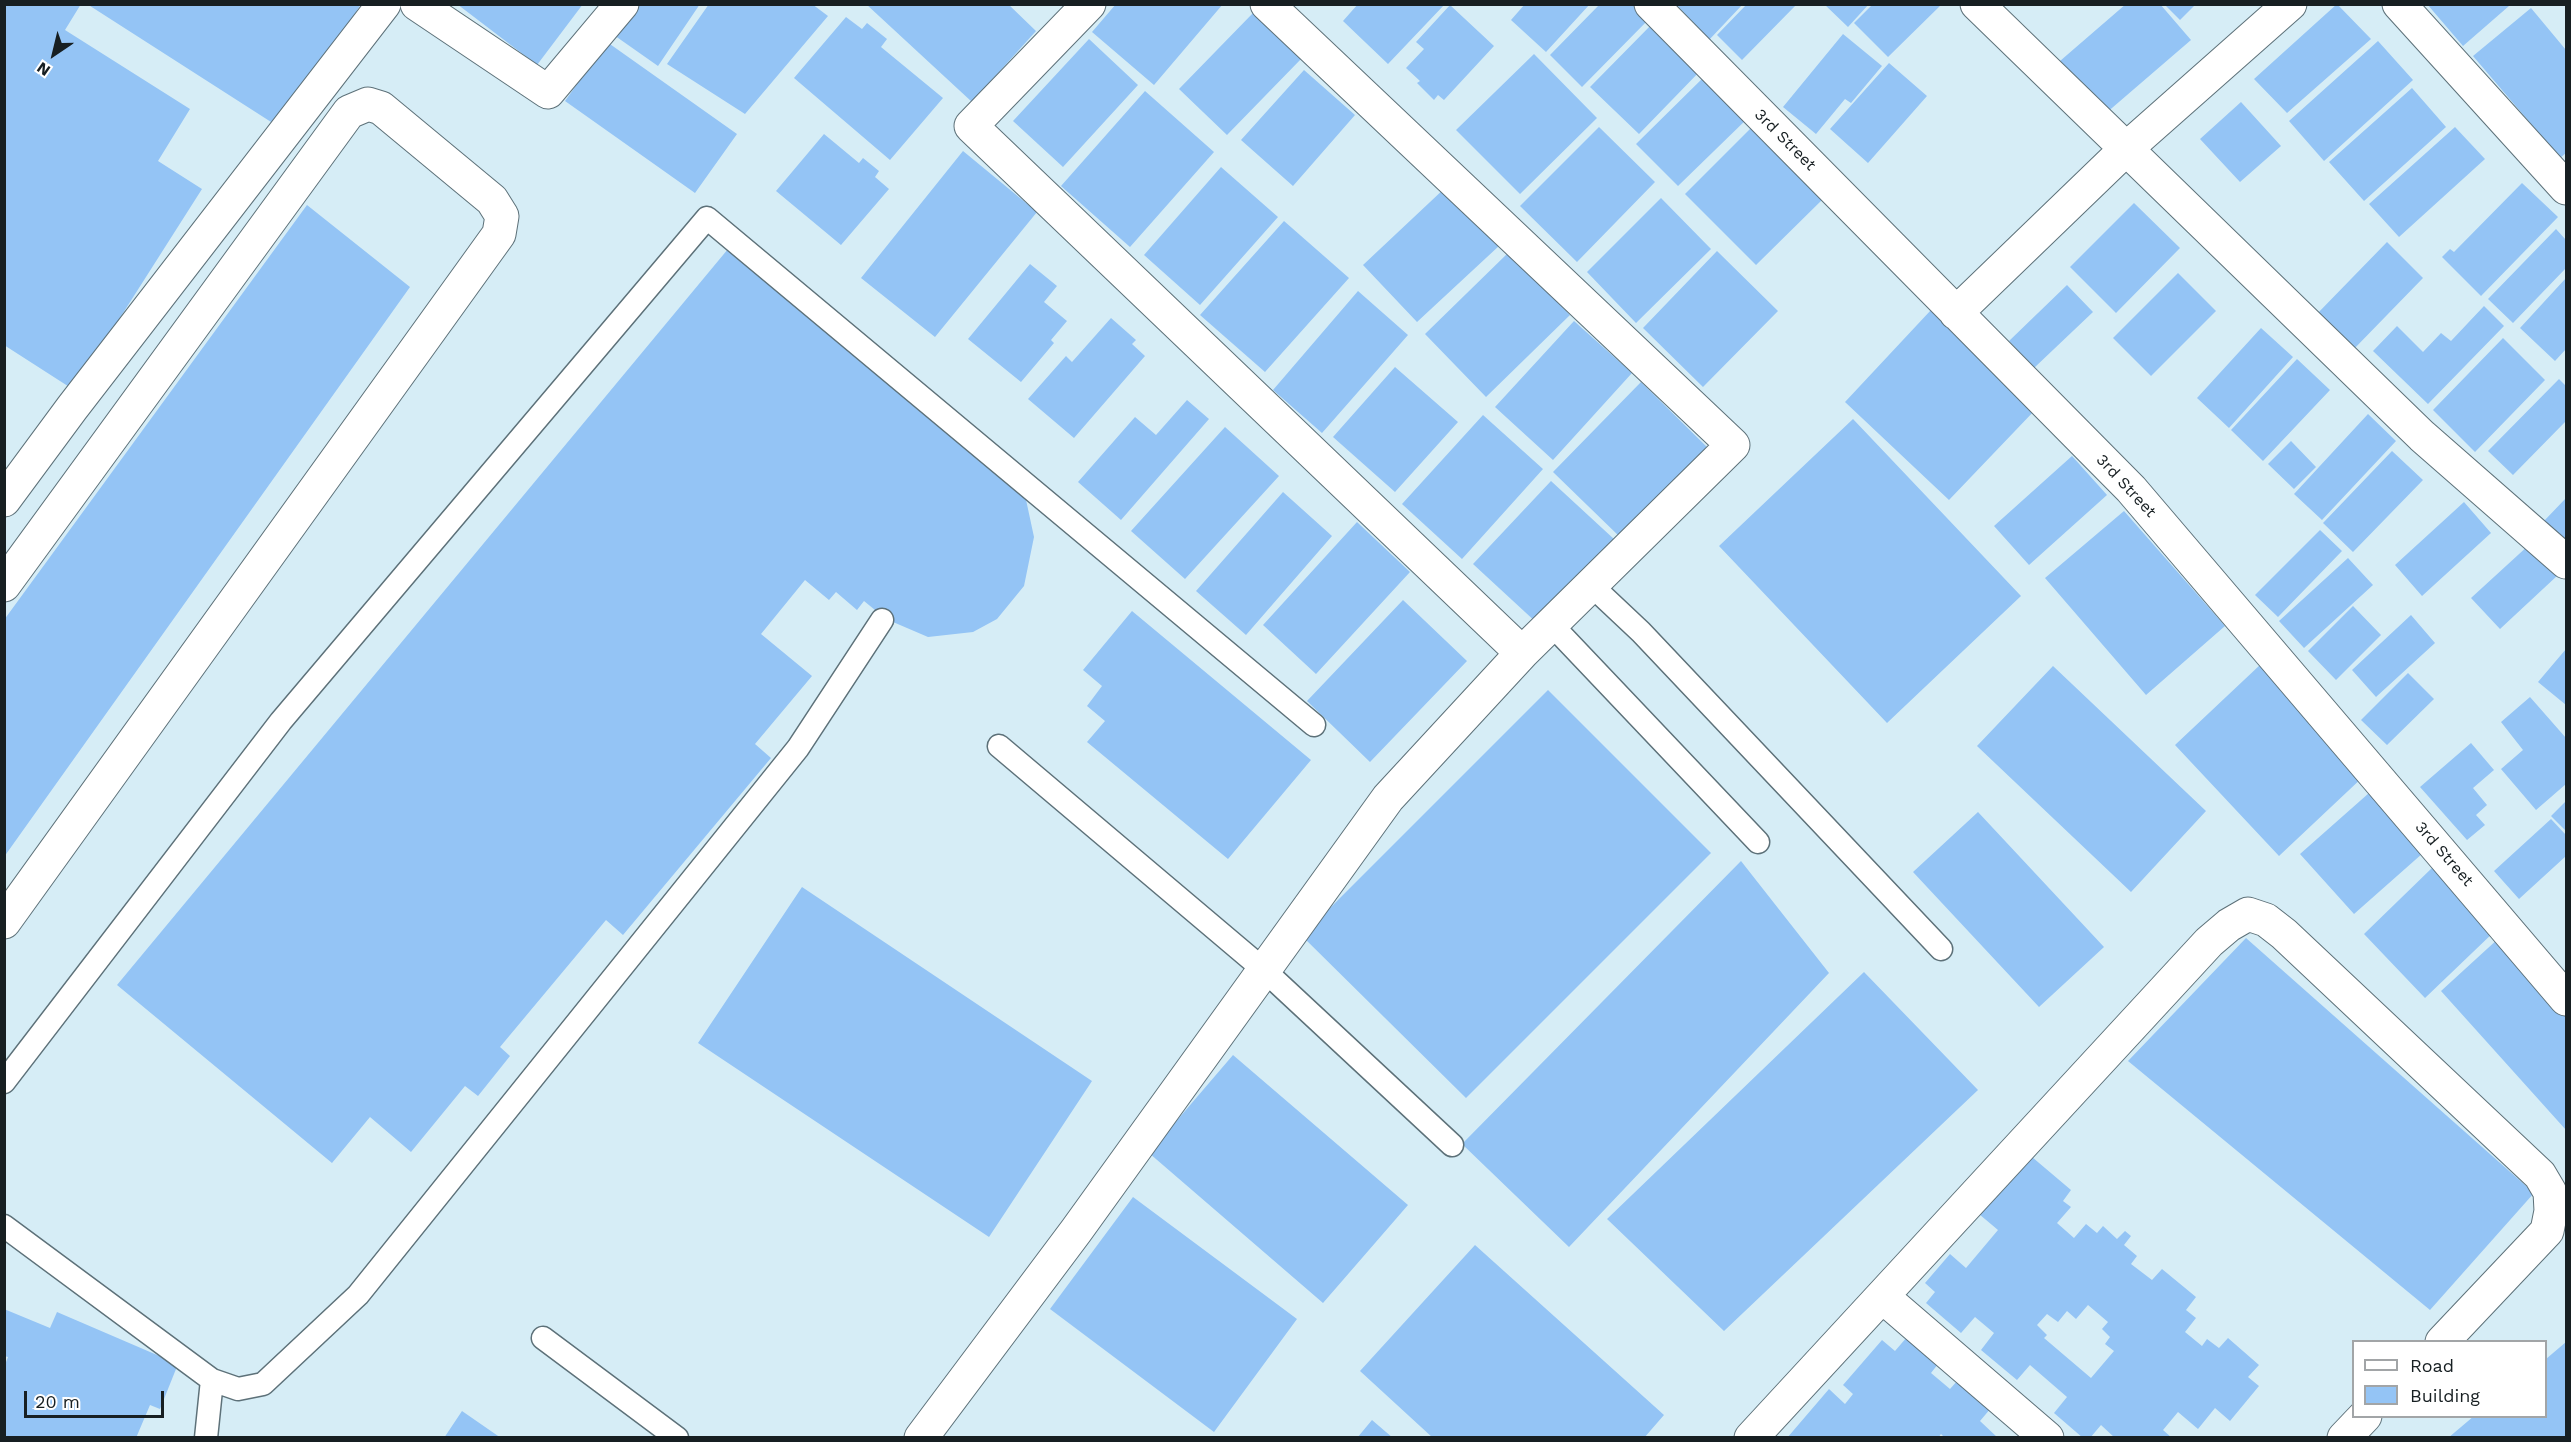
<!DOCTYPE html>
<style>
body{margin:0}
#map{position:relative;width:2571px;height:1442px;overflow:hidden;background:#d6edf6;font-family:"Work Sans",sans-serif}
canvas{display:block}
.frame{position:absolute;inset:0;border:6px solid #171f22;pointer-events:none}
.legend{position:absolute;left:2352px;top:1340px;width:195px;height:78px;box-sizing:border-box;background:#fff;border:2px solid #a2a5a7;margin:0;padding:8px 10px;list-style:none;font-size:18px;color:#171f22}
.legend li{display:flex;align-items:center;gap:12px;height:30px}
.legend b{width:30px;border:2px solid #a2a5a7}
.north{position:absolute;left:24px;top:24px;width:60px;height:60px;-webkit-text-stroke:4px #fff;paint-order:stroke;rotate:215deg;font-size:16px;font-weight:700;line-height:24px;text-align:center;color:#171f22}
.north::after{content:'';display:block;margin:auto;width:21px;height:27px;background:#171f22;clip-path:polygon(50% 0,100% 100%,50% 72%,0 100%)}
.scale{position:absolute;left:24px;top:1391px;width:140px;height:27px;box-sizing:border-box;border:3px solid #171f22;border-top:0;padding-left:8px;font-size:18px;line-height:21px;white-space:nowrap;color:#171f22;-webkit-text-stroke:4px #fff;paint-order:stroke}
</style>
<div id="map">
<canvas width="2571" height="1442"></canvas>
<div class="frame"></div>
<ul class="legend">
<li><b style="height:8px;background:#fff"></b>Road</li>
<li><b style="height:16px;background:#94c4f5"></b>Building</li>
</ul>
<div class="north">N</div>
<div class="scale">20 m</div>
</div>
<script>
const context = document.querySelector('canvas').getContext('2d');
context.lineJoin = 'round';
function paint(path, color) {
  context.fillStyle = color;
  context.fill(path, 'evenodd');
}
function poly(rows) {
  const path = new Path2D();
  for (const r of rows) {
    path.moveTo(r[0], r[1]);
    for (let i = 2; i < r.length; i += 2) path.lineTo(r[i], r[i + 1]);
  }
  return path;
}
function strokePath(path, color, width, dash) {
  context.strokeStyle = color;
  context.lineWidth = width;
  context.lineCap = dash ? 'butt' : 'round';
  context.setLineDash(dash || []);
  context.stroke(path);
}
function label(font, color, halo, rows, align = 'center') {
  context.font = font + ' "Work Sans",sans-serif';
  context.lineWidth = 5;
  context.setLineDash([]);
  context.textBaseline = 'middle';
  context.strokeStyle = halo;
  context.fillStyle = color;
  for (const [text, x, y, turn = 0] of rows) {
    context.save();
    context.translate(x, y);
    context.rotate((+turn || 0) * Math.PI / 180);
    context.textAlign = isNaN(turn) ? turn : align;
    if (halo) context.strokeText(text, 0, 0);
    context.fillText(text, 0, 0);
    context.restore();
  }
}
paint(poly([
 [4,4,81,4,65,30,190,109,158,161,202,189,74,390,4,345],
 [87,4,361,4,282,129],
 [457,4,583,4,537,65],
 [631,4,700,4,658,66,611,33],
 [709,4,812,4,828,16,745,114,667,64],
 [866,4,1008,4,1036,31,972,102],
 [1116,4,1223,4,1154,85,1092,32],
 [1358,4,1445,4,1388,64,1343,21],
 [1525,4,1590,4,1546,52,1511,20],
 [1600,4,1636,4,1650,18,1582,87,1550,55],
 [1676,4,1743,4,1709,40],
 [1747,4,1797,4,1742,60,1717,35],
 [1824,4,1869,4,1848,27],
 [1873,4,1942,4,1888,57,1854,23],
 [2126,4,2160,4,2191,40,2105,114,2060,61],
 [2164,4,2196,4,2180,20],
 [2337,4,2371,39,2287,113,2254,79],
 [2427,4,2508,4,2509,6,2463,46],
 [1450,5,1494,46,1444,100,1438,95,1434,100,1417,83,1420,81,1406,68,1424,49,1416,42],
 [2531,8,2566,50,2566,153,2560,158,2473,56],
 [1253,13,1301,59,1227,135,1179,89],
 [846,17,862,29,867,23,887,39,881,47,943,98,890,160,794,78],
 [1655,21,1703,68,1639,134,1590,87],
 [1843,34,1882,66,1851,103,1845,99,1816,134,1783,107],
 [1089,39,1138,85,1063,167,1013,121],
 [2378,41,2413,80,2324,161,2289,121],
 [607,42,737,134,695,193,565,101],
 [1534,54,1597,118,1520,194,1456,130],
 [1889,63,1927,96,1868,163,1830,129],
 [1304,70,1355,115,1293,186,1241,140],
 [1708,73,1750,116,1678,186,1636,144],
 [2412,88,2446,127,2364,201,2329,162],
 [1145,91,1214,152,1130,247,1061,186],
 [2241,102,2281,146,2240,182,2200,139],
 [1753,126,1824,198,1756,265,1685,194],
 [1599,127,1655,182,1577,262,1520,206],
 [2455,127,2485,159,2399,237,2369,204],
 [824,134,859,163,863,158,879,171,875,177,889,189,841,245,776,191],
 [963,151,1037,212,935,337,861,278],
 [1221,167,1278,217,1200,305,1144,255],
 [2522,183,2558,217,2481,296,2442,257,2450,249,2454,252],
 [1446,187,1500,245,1417,322,1363,265],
 [1661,198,1711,249,1636,323,1587,272],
 [2134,203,2180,248,2116,313,2070,267],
 [307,205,410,287,4,857,4,620],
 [1284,221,1349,278,1265,372,1200,315],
 [2556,229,2566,240,2566,268,2513,323,2488,299],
 [2387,242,2423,278,2351,352,2315,316],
 [728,249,1025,495,1034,537,1024,586,997,619,973,632,928,637,886,619,864,601,857,610,836,592,829,600,805,580,761,634,812,676,755,744,771,758,623,935,606,920,500,1047,510,1056,478,1096,465,1086,411,1152,370,1117,332,1163,117,985],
 [1717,251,1778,311,1703,387,1643,328],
 [1509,252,1570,315,1486,397,1425,334],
 [1030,264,1057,286,1044,302,1067,321,1051,340,1054,343,1021,382,968,339],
 [2178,273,2216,311,2151,376,2113,338],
 [2566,278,2566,349,2555,361,2520,328],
 [2067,285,2093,312,2034,368,2009,341],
 [1358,291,1408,335,1322,433,1273,390],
 [2484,306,2504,326,2428,404,2373,351,2397,326,2423,352,2441,333,2451,341],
 [1931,310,2036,409,1949,500,1845,402],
 [1111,318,1136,340,1132,344,1145,356,1074,438,1028,399,1066,356,1072,362],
 [1574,321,1632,373,1553,460,1495,407],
 [2261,328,2293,357,2229,428,2197,398],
 [2503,338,2545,380,2475,452,2433,410],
 [2297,359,2330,390,2263,461,2231,430],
 [1395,367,1458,422,1395,492,1333,437],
 [2559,379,2566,386,2566,421,2513,475,2488,451],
 [1641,382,1710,450,1622,539,1553,472],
 [1187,400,1209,419,1121,520,1078,482,1135,417,1156,435],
 [2368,414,2396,441,2322,520,2294,494],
 [1483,415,1543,469,1462,559,1402,504],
 [1853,419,2021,596,1887,723,1719,546],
 [1225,427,1279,476,1185,579,1131,531],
 [2291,441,2316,467,2294,489,2268,464],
 [2392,451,2423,480,2353,552,2323,523],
 [2072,456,2107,495,2029,565,1994,526],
 [1551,481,1615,540,1538,624,1473,564],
 [1283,492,1332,536,1246,635,1196,591],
 [2566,498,2566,542,2544,521],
 [2464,502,2491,533,2422,596,2395,565],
 [2124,511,2225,626,2146,695,2045,578],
 [1357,522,1410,572,1316,674,1263,625],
 [2320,530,2342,551,2278,617,2255,595],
 [2530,544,2558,575,2500,629,2471,598],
 [2348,558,2373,585,2304,648,2279,621],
 [1403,600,1467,661,1370,762,1307,701],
 [2353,606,2381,635,2336,680,2308,651],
 [1132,611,1311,760,1228,859,1087,742,1105,721,1087,706,1102,686,1083,670],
 [2411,615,2435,643,2376,697,2352,670],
 [2566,649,2566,705,2538,682],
 [2261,664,2365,775,2279,856,2175,745],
 [2053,666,2206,811,2131,892,1977,746],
 [2408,673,2434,699,2387,745,2361,720],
 [1548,690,1711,853,1466,1098,1302,936],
 [2530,697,2566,738,2566,784,2536,810,2501,769,2523,750,2501,722],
 [2471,743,2494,770,2473,788,2487,805,2476,815,2485,825,2467,840,2420,787],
 [2369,793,2423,853,2354,914,2300,854],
 [2566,801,2566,831,2551,816],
 [1978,812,2104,947,2039,1007,1913,872],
 [2551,819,2566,835,2566,856,2519,899,2494,871],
 [1741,861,1829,973,1569,1247,1462,1144],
 [2434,866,2496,930,2425,998,2364,934],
 [802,887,1092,1081,989,1237,698,1043],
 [2246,938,2534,1193,2430,1310,2128,1061],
 [2499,938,2566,1013,2566,1130,2441,991],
 [1864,972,1978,1090,1724,1331,1607,1219],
 [1233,1055,1408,1205,1323,1303,1149,1153],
 [2032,1157,2071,1190,2063,1201,2071,1207,2057,1223,2074,1238,2086,1224,2097,1233,2103,1226,2117,1239,2125,1231,2131,1236,2124,1245,2137,1256,2131,1264,2152,1280,2162,1269,2196,1297,2186,1310,2196,1318,2185,1332,2202,1346,2207,1339,2219,1348,2228,1338,2259,1365,2248,1377,2259,1386,2230,1421,2215,1408,2198,1429,2178,1412,2163,1430,2172,1438,2115,1438,2101,1425,2090,1438,2083,1438,2054,1413,2067,1397,2030,1365,2017,1380,1981,1350,1994,1333,1975,1317,1961,1333,1926,1303,1935,1292,1925,1283,1950,1254,1966,1268,1998,1230,1973,1209,2017,1162,2024,1167],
 [2088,1305,2108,1322,2102,1329,2110,1337,2105,1344,2114,1351,2091,1378,2044,1338,2047,1335,2037,1325,2047,1314,2058,1322,2067,1311,2076,1319],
 [1133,1197,1297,1319,1214,1432,1050,1309],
 [1475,1245,1664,1415,1644,1438,1433,1438,1360,1371],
 [4,1309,50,1328,57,1312,178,1364,160,1409,150,1405,136,1438,4,1438,4,1367,8,1357,4,1356],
 [1907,1337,1938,1364,1931,1373,1950,1389,1958,1380,1991,1408,1980,1421,1998,1438,1945,1438,1941,1434,1938,1438,1787,1438,1829,1389,1845,1404,1853,1394,1843,1385,1882,1340,1895,1351],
 [2566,1342,2566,1438,2448,1438,2474,1416,2546,1416,2546,1359],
 [462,1411,501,1438,444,1438],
 [1372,1420,1393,1438,1357,1438]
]), '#94c4f5');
const service = poly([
 [1590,584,1641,632,1941,949],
 [1551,624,1758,842],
 [999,746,1264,970,1452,1145],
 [4,1082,281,721,707,218,1314,725],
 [4,1226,212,1380,206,1438],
 [543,1338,677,1438],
 [212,1380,238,1389,263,1384,358,1295,798,748,882,620]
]);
const minor = poly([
 [417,4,548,92,622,4],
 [1089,4,971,126,1522,653],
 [1651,4,2131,489,2566,999],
 [1977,4,2422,436,2566,562],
 [2399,4,2566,188],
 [1956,313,2126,149,2290,4],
 [4,585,349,112,368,104,381,108,492,200,502,216,499,234,4,922],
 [1883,1297,2047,1438],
 [921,1438,1076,1231,1388,798,1522,653,1733,445,1267,4],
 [1751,1438,2209,942,2229,925,2248,914,2266,920,2284,934,2540,1175,2550,1192,2551,1211,2547,1231,2442,1342],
 [2344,1438,2365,1416]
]);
const tertiary = poly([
 [4,500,72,408,384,4]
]);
strokePath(service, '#5d7179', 25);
strokePath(minor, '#5d7179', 35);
strokePath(tertiary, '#5d7179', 35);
strokePath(service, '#fff', 22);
strokePath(minor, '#fff', 33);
strokePath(tertiary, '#fff', 33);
label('16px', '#171f22', '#fff', [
 ["3rd Street",1785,140,45],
 ["3rd Street",2126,486,47],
 ["3rd Street",2444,854,49]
]);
</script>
